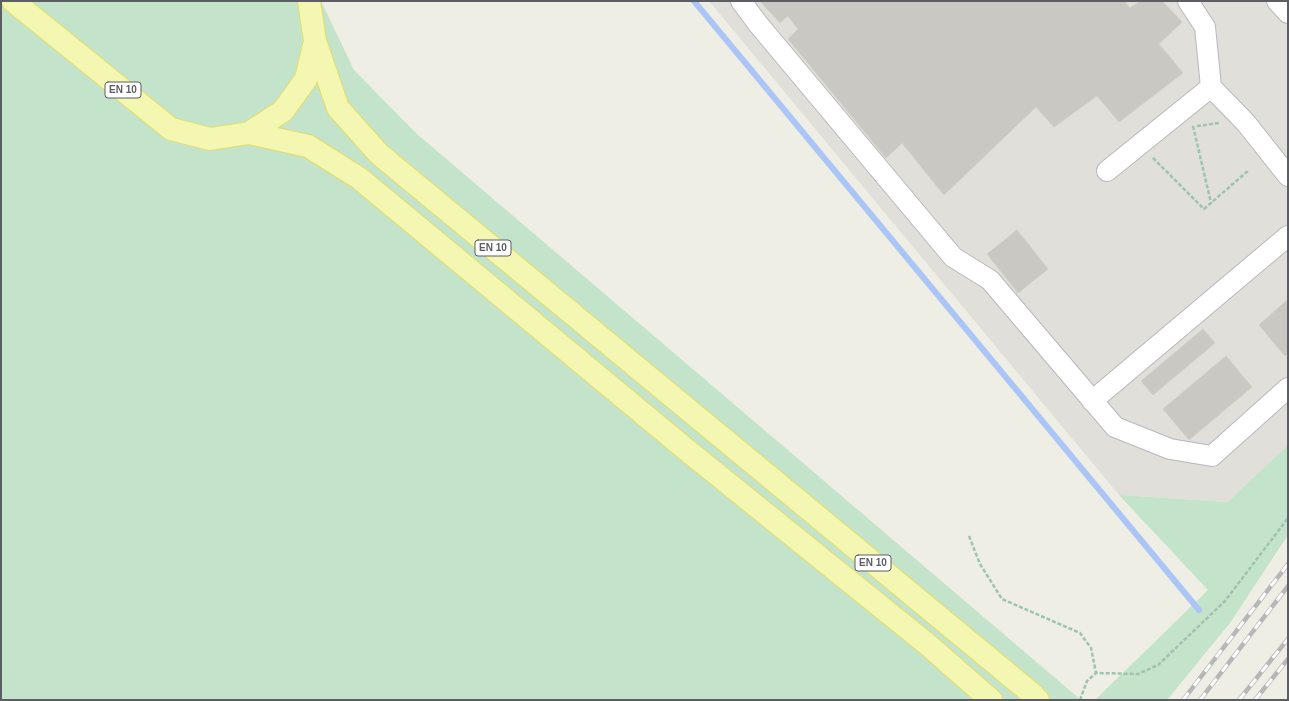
<!DOCTYPE html>
<style>
body{margin:0}
#map{position:relative;width:1289px;height:701px;overflow:hidden;background:#eeeee5;font-family:Helvetica,sans-serif}
canvas{display:block}
.frame{position:absolute;inset:0;border:2px solid #5d5e64;pointer-events:none}
</style>
<div id="map">
<canvas width="1289" height="701"></canvas>
<div class="frame"></div>
</div>
<script>
const context = document.querySelector('canvas').getContext('2d');
context.lineJoin = 'round';
function paint(path, color) {
  context.fillStyle = color;
  context.fill(path, 'evenodd');
}
function poly(rows) {
  const path = new Path2D();
  for (const r of rows) {
    path.moveTo(r[0], r[1]);
    for (let i = 2; i < r.length; i += 2) path.lineTo(r[i], r[i + 1]);
  }
  return path;
}
function strokePath(path, color, width, dash) {
  context.strokeStyle = color;
  context.lineWidth = width;
  context.lineCap = dash ? 'butt' : 'round';
  context.setLineDash(dash || []);
  context.stroke(path);
}
function label(font, color, halo, rows, align = 'center') {
  context.font = font + ' Helvetica,sans-serif';
  context.lineWidth = 3.5;
  context.setLineDash([]);
  context.textBaseline = 'middle';
  context.strokeStyle = halo;
  context.fillStyle = color;
  for (const [text, x, y, turn = 0] of rows) {
    context.save();
    context.translate(x, y);
    context.rotate((+turn || 0) * Math.PI / 180);
    context.textAlign = isNaN(turn) ? turn : align;
    if (halo) context.strokeText(text, 0, 0);
    context.fillText(text, 0, 0);
    context.restore();
  }
}
paint(poly([
 [709,1,1288,1,1288,445,1229,502,1119,495]
]), '#e0dfd9');
paint(poly([
 [1,1,321,1,354,70,417,134,1081,700,1,700],
 [1288,445,1288,535,1230,623,1167,700,1095,700,1208,590,1119,495,1228,502]
]), '#c4e3cb');
strokePath(poly([
 [694,1,1199,610]
]), '#acc5f7', 6);
const building = poly([
 [760,1,1124,1,1130,8,1141,1,1162,1,1182,22,1159,44,1183,73,1119,122,1097,96,1054,127,1036,107,944,195,902,143,886,158,788,39,798,29,788,16,780,23,760,1],
 [1017,230,1048,269,1018,293,987,254,1017,230],
 [1288,299,1288,353,1285,356,1259,325,1288,299],
 [1203,329,1215,343,1153,395,1141,381,1203,329],
 [1226,356,1252,387,1189,440,1163,409,1226,356]
]);
paint(building, '#c9c8c2');
strokePath(building, '#d2d1c4', 1);
const minor = poly([
 [741,1,758,24,953,257,990,280,1115,427,1170,449,1212,456,1288,388],
 [1188,1,1205,27,1211,87,1246,123,1288,176],
 [1277,1,1288,13],
 [1107,171,1211,87],
 [1092,401,1288,236]
]);
const major = poly([
 [13,1,171,129,210,139,249,133,308,146,359,178,688,451,927,644,991,700],
 [309,1,315,41,338,108,379,154,1031,693,1038,700],
 [249,133,283,111,306,79,315,41]
]);
strokePath(minor, '#b7b8bd', 22);
strokePath(major, '#e4dd68', 24);
strokePath(poly([
 [1193,126,1211,203],
 [1197,126,1219,123],
 [1153,158,1204,209,1249,170],
 [969,536,980,564,1002,599,1080,633,1091,648,1096,673],
 [1080,700,1087,681,1096,673,1138,674,1158,665,1225,601,1288,518]
]), '#9ec3b1', 2.5, [4, 2]);
strokePath(minor, '#fff', 20);
strokePath(major, '#f3f7b1', 22);
const rail = poly([
 [1183,700,1288,564],
 [1200,700,1288,586],
 [1239,700,1288,639],
 [1255,700,1288,659]
]);
strokePath(rail, '#b7b7b8', 4.5);
strokePath(rail, '#fff', 3, [9]);
for (const [x, y, w] of [
 [123,90,36],
 [493,248,36],
 [873,563,36]
]) {
  const box = new Path2D();
  box.roundRect(x - w / 2, y - 8, w, 16, 3);
  context.fillStyle = '#fff';
  context.fill(box);
  strokePath(box, '#5d5e64', 1);
}
label('bold 10px', '#5d5e64', null, [
 ["EN 10",123,90],
 ["EN 10",493,248],
 ["EN 10",873,563]
]);
</script>
